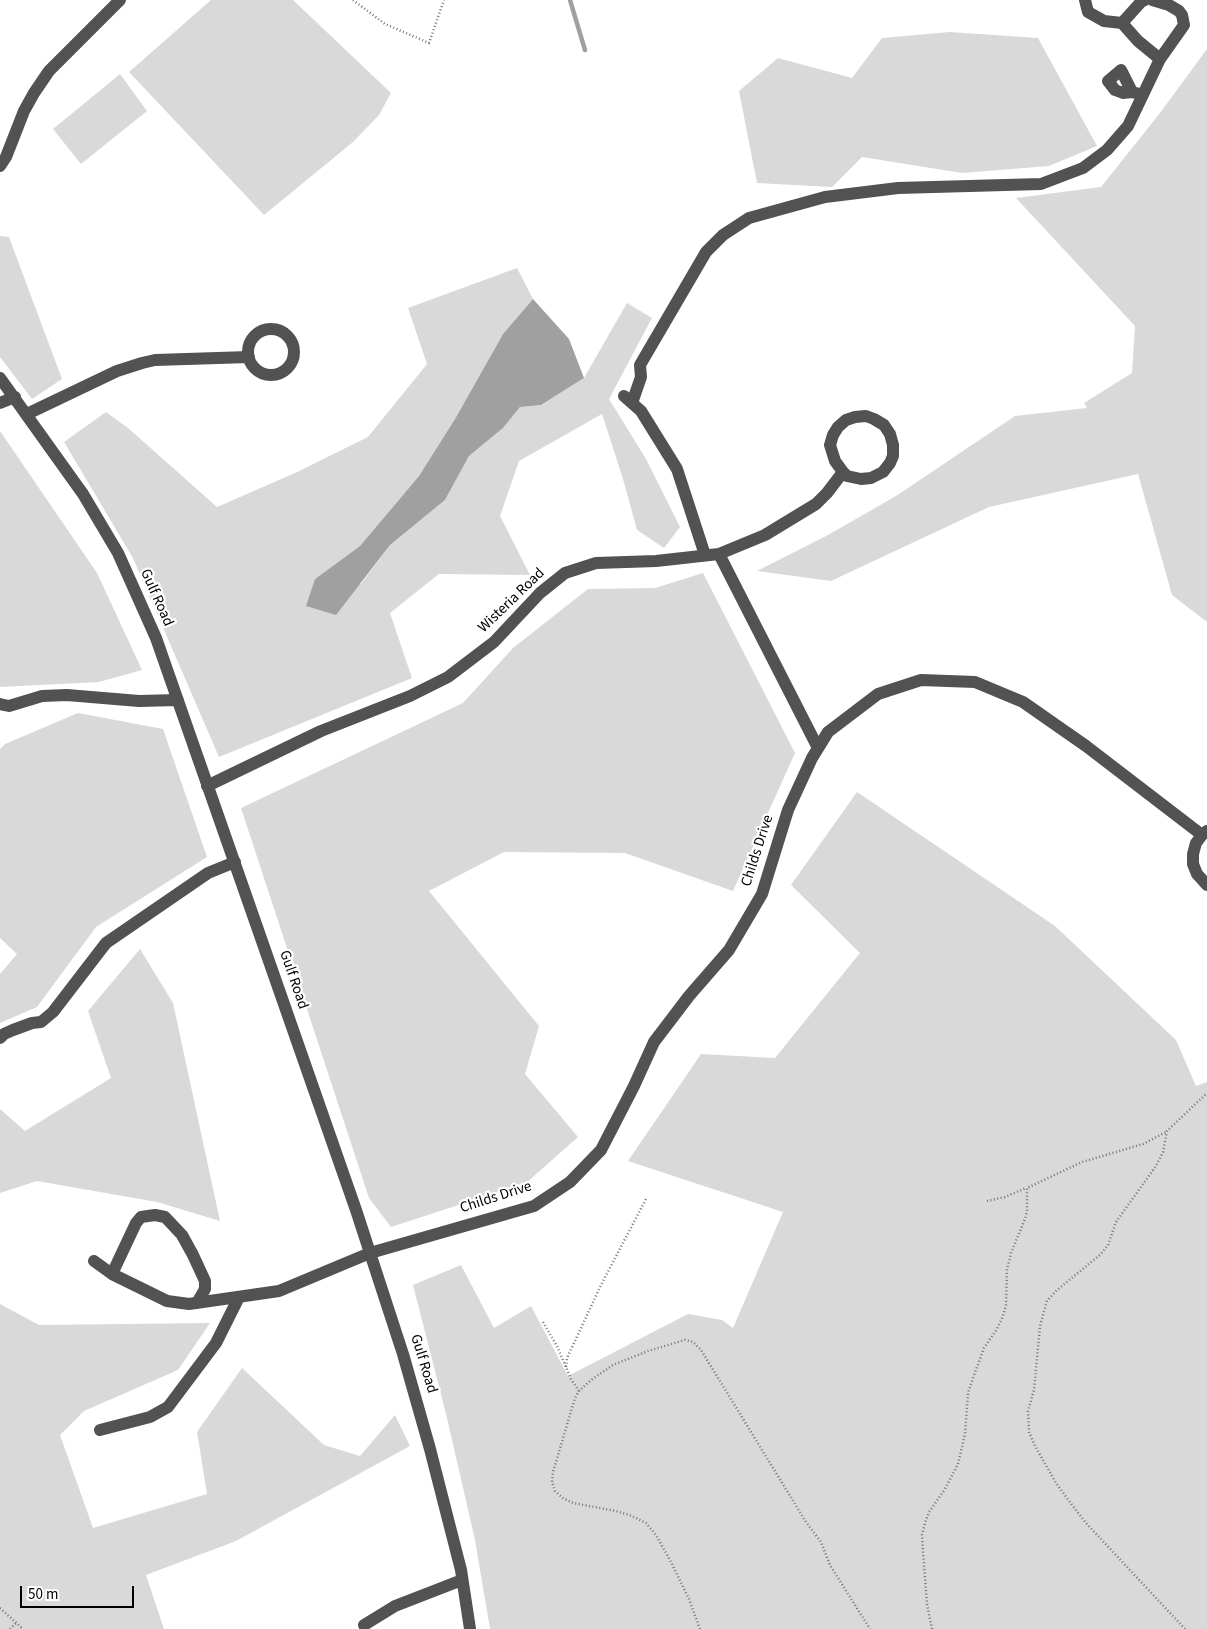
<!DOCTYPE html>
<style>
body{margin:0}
#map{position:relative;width:1207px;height:1629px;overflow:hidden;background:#fff;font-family:"Source Sans 3",sans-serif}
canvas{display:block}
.scale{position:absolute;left:20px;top:1586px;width:114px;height:22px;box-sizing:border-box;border:2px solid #000;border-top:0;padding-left:6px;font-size:15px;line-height:18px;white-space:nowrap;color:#000;-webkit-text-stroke:4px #fff;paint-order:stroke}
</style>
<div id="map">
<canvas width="1207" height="1629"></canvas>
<div class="scale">50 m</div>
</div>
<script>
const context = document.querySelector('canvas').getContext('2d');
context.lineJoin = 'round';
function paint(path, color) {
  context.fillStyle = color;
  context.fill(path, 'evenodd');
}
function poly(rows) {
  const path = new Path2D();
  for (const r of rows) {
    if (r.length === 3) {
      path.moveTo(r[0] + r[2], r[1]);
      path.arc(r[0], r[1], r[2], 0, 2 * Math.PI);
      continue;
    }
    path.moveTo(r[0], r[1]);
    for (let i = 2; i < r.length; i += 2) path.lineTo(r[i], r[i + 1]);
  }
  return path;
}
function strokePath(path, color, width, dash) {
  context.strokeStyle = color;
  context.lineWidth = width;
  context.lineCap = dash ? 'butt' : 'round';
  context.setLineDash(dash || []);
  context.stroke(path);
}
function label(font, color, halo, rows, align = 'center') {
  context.font = font + ' "Source Sans 3",sans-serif';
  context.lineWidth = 4.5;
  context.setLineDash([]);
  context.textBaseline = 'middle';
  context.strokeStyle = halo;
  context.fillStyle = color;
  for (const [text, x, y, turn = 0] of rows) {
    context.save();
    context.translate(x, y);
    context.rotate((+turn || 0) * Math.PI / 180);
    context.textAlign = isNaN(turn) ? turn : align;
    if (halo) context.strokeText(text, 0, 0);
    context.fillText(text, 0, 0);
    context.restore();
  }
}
paint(poly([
 [211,0,293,0,391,93,379,115,353,142,264,215,129,72],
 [950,32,1038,38,1097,146,1049,166,962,173,862,157,832,187,757,183,739,91,778,58,852,78,882,38],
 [1207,49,1207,622,1172,595,1138,474,989,507,831,581,757,571,828,535,896,496,1015,416,1087,408,1084,403,1132,373,1135,326,1016,198,1101,187,1160,113],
 [120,74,147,111,81,164,53,129],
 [0,236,9,237,62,379,32,399,0,357],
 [517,268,533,299,503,334,455,419,419,476,360,546,315,579,361,584,390,545,445,500,469,456,503,428,520,407,541,405,584,378,627,303,652,318,609,399,646,459,680,527,664,548,637,530,623,479,602,414,519,461,500,516,530,575,439,574,390,613,412,678,219,757,133,558,64,442,106,412,128,428,217,507,295,473,368,437,427,364,408,308],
 [0,431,97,573,142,670,99,682,0,687],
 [703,573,795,753,733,891,625,853,504,852,429,891,539,1026,525,1074,578,1137,526,1183,391,1227,369,1198,241,808,463,703,513,648,588,589,655,588],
 [78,713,163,729,207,857,96,927,37,1007,0,1023,0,974,17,954,0,938,0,749,5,744],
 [857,792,1055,926,1176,1040,1196,1086,1207,1082,1207,1629,490,1629,475,1540,447,1418,413,1285,461,1265,494,1328,531,1306,568,1376,688,1314,722,1320,733,1328,783,1212,628,1161,701,1054,775,1058,860,953,791,885],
 [140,949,173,1003,220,1221,157,1202,37,1181,0,1193,0,1109,25,1131,111,1078,88,1011],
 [0,1304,39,1325,210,1323,178,1370,84,1411,60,1435,93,1528,207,1494,197,1432,242,1368,324,1445,360,1456,395,1415,410,1446,236,1541,146,1575,164,1629,0,1629]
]), '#d9d9d9');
paint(poly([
 [533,299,569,339,584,378,541,405,520,407,503,428,469,456,445,500,390,545,336,615,306,606,315,579,360,546,419,476,455,419,503,334]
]), '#a0a0a0');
strokePath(poly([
 [570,0,585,50]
]), '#a0a0a0', 4.5);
strokePath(poly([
 [353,0,385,24,429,43,444,0],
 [987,1201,1005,1197,1026,1188],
 [543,1322,557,1346,571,1379,579,1391],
 [566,1367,567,1358,601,1285,646,1199],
 [0,1608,23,1629],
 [10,1629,16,1623],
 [700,1629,689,1599,671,1562,656,1535,646,1523,632,1516,616,1511,573,1503,563,1498,555,1491,552,1482,553,1472,575,1398,579,1391,591,1380,613,1365,648,1351,685,1340,693,1342,701,1350,806,1522,821,1542,830,1565,870,1629],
 [932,1629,927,1604,923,1551,922,1535,925,1523,929,1512,945,1489,958,1464,965,1434,968,1393,973,1378,984,1348,997,1329,1003,1316,1006,1305,1007,1270,1011,1253,1025,1219,1027,1211,1027,1188,1082,1162,1143,1144,1166,1132],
 [1185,1629,1086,1523,1072,1505,1056,1483,1035,1446,1029,1432,1028,1411,1034,1390,1040,1326,1047,1301,1056,1291,1101,1254,1108,1245,1116,1222,1156,1166,1163,1152,1167,1131,1207,1093]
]), '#747474', 2.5, [1, 2.5]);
strokePath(poly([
 [1152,0,1169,5,1179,11,1182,15,1184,25,1160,59],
 [1122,23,1141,2,1145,0],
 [1132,92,1121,70,1108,81,1115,90,1123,93,1132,92,1143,95],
 [0,166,6,157,24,111,34,93,49,71,120,0],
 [271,352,23],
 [0,378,83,494,118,553,156,638,356,1210,403,1354,430,1449,461,1570,470,1629],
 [624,396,641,411,677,469,705,555],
 [0,403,15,397],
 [632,403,641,377,640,365,706,252,723,235,749,218,825,197,898,188,1041,184,1083,168,1107,150,1128,126,1160,59,1138,41,1122,23,1104,21,1088,12,1085,0],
 [27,414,117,371,142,363,155,360,249,357],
 [719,554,818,748],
 [0,704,9,706,42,696,67,695,139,701,178,700],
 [207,786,321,731,410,696,448,677,494,642,540,593,565,573,596,563,656,561,719,554,765,535,816,504,827,493,843,472,847,476,861,479,871,478,883,472,890,463,893,456,893,445,890,434,884,425,874,419,866,416,855,417,846,420,838,427,833,435,830,445,835,461,843,472],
 [1207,831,1202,835,1196,843,1193,854,1193,864,1197,874,1207,885],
 [0,1038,4,1034,13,1030,32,1023,41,1022,53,1012,106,943,208,873,235,862],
 [94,1261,112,1274,167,1301,189,1304,279,1291,370,1253,534,1206,570,1182,601,1150,634,1086,654,1042,689,996,729,950,762,894,788,810,812,758,828,732,878,694,921,680,975,682,1023,702,1086,746,1202,835],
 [112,1274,136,1223,141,1217,155,1215,165,1217,182,1235,193,1255,205,1281,205,1289,197,1303],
 [100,1430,150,1417,168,1407,216,1343,239,1297],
 [364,1625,395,1606,462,1580]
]), '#525252', 12);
label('15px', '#000', '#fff', [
 ["Gulf Road",156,598,66],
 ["Wisteria Road",512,601,-44],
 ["Childs Drive",758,851,-72],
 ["Gulf Road",293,980,71],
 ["Childs Drive",496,1198,-18],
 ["Gulf Road",423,1364,73]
]);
</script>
